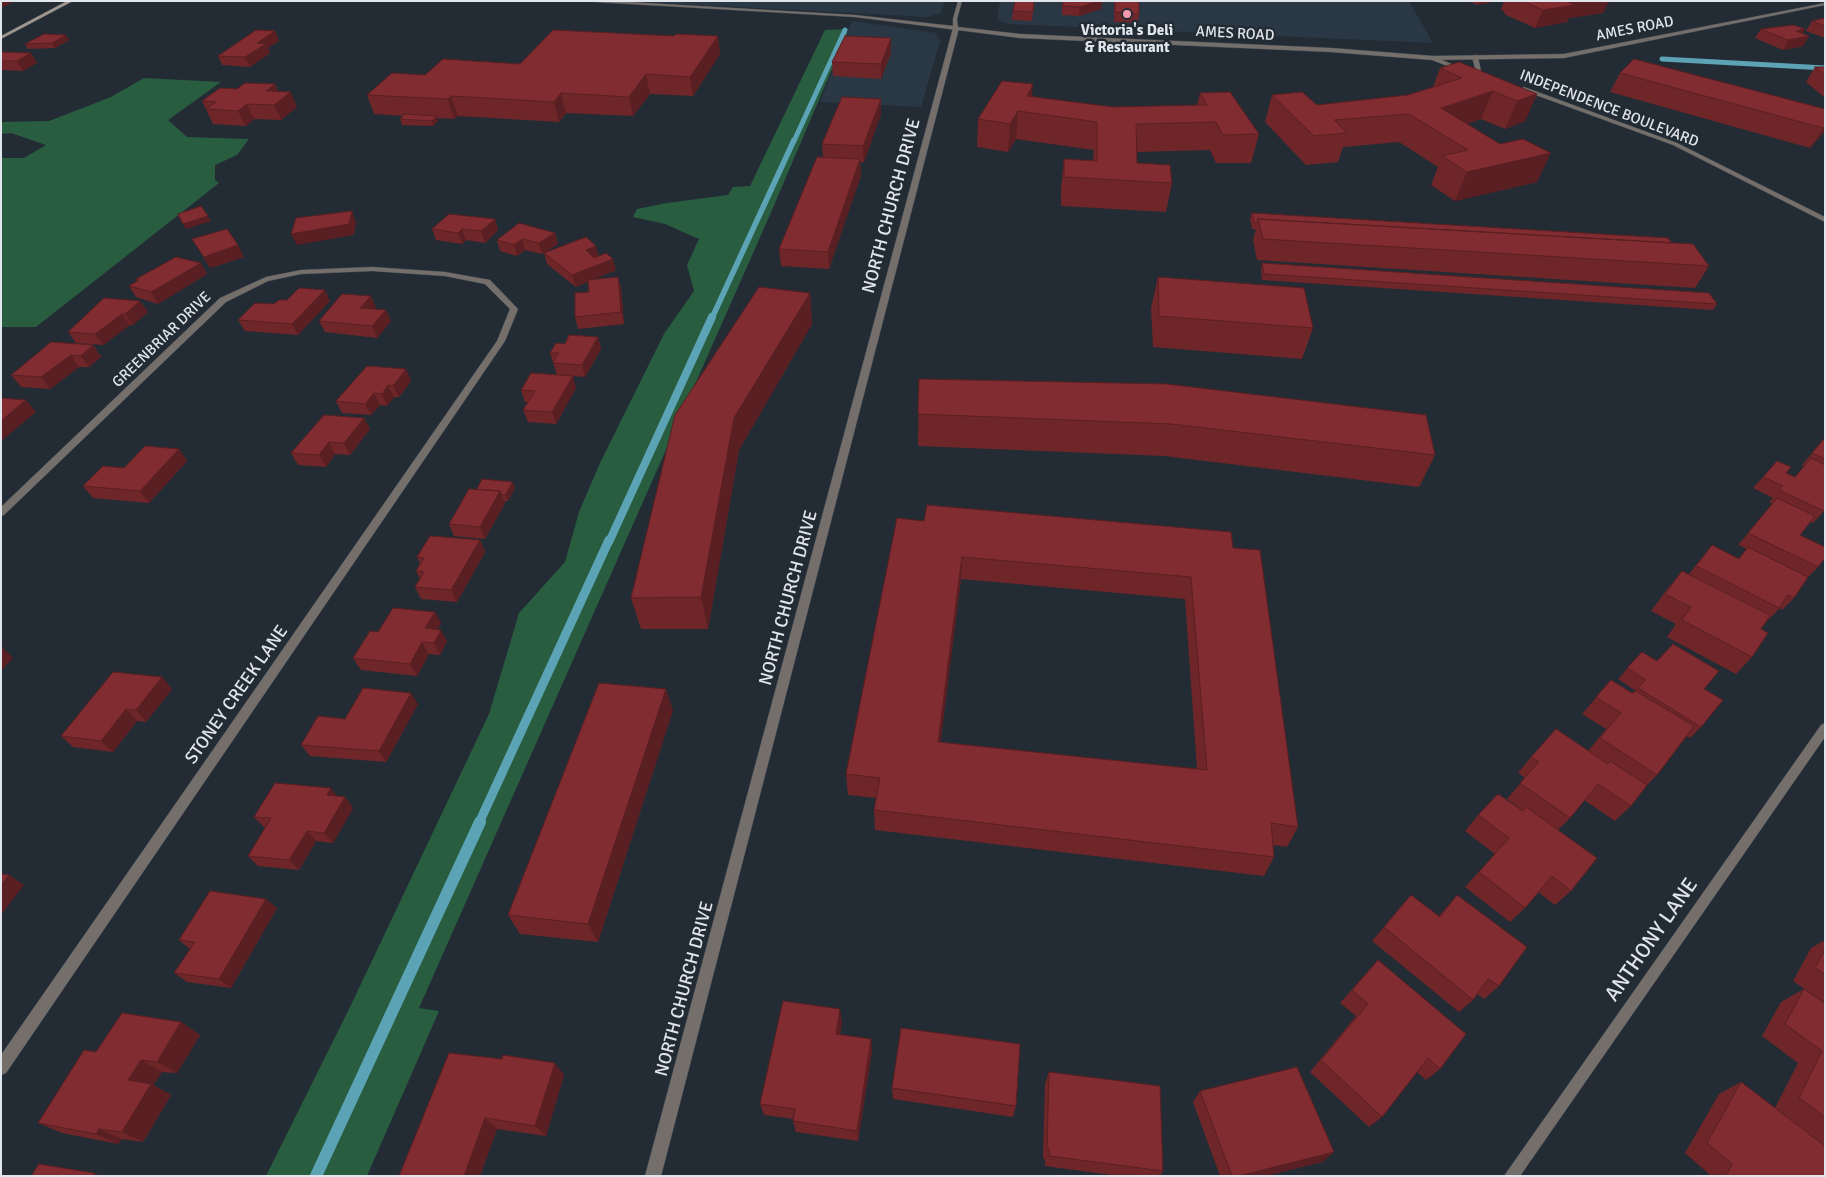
<!DOCTYPE html>
<style>
body{margin:0}
#map{position:relative;width:1826px;height:1177px;overflow:hidden;background:#232c35;font-family:Signika,sans-serif}
canvas{display:block}
.frame{position:absolute;inset:0;border:2px solid #e0e6ec;pointer-events:none}
</style>
<div id="map">
<canvas width="1826" height="1177"></canvas>
<div class="frame"></div>
</div>
<script>
const context = document.querySelector('canvas').getContext('2d');
context.lineJoin = 'round';
function paint(path, color) {
  context.fillStyle = color;
  context.fill(path, 'evenodd');
}
function poly(rows) {
  const path = new Path2D();
  for (const r of rows) {
    path.moveTo(r[0], r[1]);
    for (let i = 2; i < r.length; i += 2) path.lineTo(r[i], r[i + 1]);
  }
  return path;
}
function strokePath(path, color, width, dash) {
  context.strokeStyle = color;
  context.lineWidth = width;
  context.lineCap = dash ? 'butt' : 'round';
  context.setLineDash(dash || []);
  context.stroke(path);
}
function label(font, color, halo, rows, align = 'center') {
  context.font = font + ' Signika,sans-serif';
  context.lineWidth = 5;
  context.setLineDash([]);
  context.textBaseline = 'middle';
  context.strokeStyle = halo;
  context.fillStyle = color;
  for (const [text, x, y, turn = 0] of rows) {
    context.save();
    context.translate(x, y);
    context.rotate((+turn || 0) * Math.PI / 180);
    context.textAlign = isNaN(turn) ? turn : align;
    if (halo) context.strokeText(text, 0, 0);
    context.fillText(text, 0, 0);
    context.restore();
  }
}
paint(poly([
 [624,1,945,1,941,13,928,17],
 [1000,1,1409,1,1433,43,1009,24,997,20],
 [852,21,936,33,940,41,921,107,820,102]
]), '#2a3845');
paint(poly([
 [847,29,847,34,769,217,419,1008,439,1011,367,1176,266,1176,351,1005,489,714,519,613,565,562,579,512,600,463,664,334,694,291,687,265,699,239,665,224,633,217,637,209,667,203,728,195,733,187,750,186,825,30],
 [144,78,221,82,168,120,187,137,249,139,237,155,215,165,215,180,219,183,36,327,1,327,1,158,24,158,46,145,11,133,1,134,1,122,49,121,111,97]
]), '#295d40');
strokePath(poly([
 [1662,59,1825,68],
 [794,141,845,30]
]), '#5ca4b5', 5);
strokePath(poly([
 [712,318,794,140]
]), '#5ca4b5', 5.5);
strokePath(poly([
 [609,542,712,317]
]), '#5ca4b5', 8);
strokePath(poly([
 [479,823,609,540]
]), '#5ca4b5', 9);
strokePath(poly([
 [316,1176,480,822]
]), '#5ca4b5', 12);
const minor = poly([
 [1825,3,1825,5,1564,58,1433,60,1430,58,1433,56,1564,54,1825,3],
 [956,26,959,28,661,1176,645,1176,953,28,956,26],
 [372,267,445,272,490,280,518,309,505,341,6,1073,1,1075,1,1055,497,341,510,309,485,284,445,276,372,271,301,274,268,281,226,302,4,515,1,516,1,507,220,298,266,277,301,270,372,267],
 [1825,723,1825,737,1520,1176,1504,1176,1821,725,1825,723]
]);
const tertiary = poly([
 [578,1,611,1,855,15,953,26,953,19,958,1,962,1,957,19,958,27,1020,34,1331,48,1433,56,1465,70,1460,71,1432,60,1331,52,1020,38,855,17,578,1],
 [1475,55,1478,57,1482,76,1477,75,1472,57,1475,55],
 [1524,87,1677,143,1825,217,1825,222,1673,145,1522,90,1521,89,1524,87]
]);
const secondary = poly([
 [67,1,73,1,1,39,1,36,67,1]
]);
strokePath(minor, '#414a52', 1);
strokePath(tertiary, '#414a52', 1);
strokePath(secondary, '#414a52', 1);
paint(minor, '#756f6b');
paint(tertiary, '#756f6b');
paint(secondary, '#9f968f');
paint(poly([
 [1034,1,1032,21,1012,20,1013,11],
 [1062,1,1102,1,1101,9,1079,16,1062,15],
 [1114,1,1139,1,1139,14,1138,23,1114,22],
 [1469,1,1498,1,1477,5],
 [1504,1,1609,1,1603,13,1569,18,1567,22,1535,28,1504,14,1505,12,1501,10],
 [1825,18,1825,38,1806,31,1812,21],
 [1761,29,1805,29,1802,34,1809,36,1803,46,1783,50,1755,38],
 [275,31,279,41,268,48,270,53,250,67,222,65,218,56],
 [66,35,69,40,55,48,28,49,25,44],
 [674,36,718,36,720,54,693,96,650,94,633,116,566,113,559,122,458,116,454,119,437,118,438,121,433,126,402,125,400,119,404,116,374,114,367,95,425,75,520,64],
 [891,38,891,53,881,79,833,76,832,62],
 [1,52,37,63,23,71,1,70],
 [1815,67,1825,67,1825,98,1806,82],
 [1440,68,1537,94,1525,121,1505,129,1481,119,1467,124,1537,182,1455,201,1431,185,1438,167,1399,142,1343,147,1338,162,1306,165,1265,122,1272,95,1317,105,1408,95,1433,87],
 [1620,73,1825,109,1825,131,1810,148,1610,92],
 [275,84,278,91,297,107,281,120,254,119,246,126,213,124,202,101,237,89],
 [1200,93,1259,134,1251,163,1216,163,1210,150,1137,152,1137,163,1172,183,1166,212,1061,206,1061,188,1064,159,1093,161,1094,150,1016,139,1008,152,977,147,978,119,1032,97,1113,107,1197,105],
 [881,99,881,114,864,162,860,162,861,175,829,269,781,266,779,249,823,157,822,144],
 [1252,213,1672,243,1709,266,1695,288,1257,260,1253,240,1256,229,1252,229,1250,219],
 [495,219,498,230,485,243,466,240,462,244,436,240,432,229],
 [555,233,558,244,547,251,599,256,616,270,592,280,618,277,621,288,624,324,578,329,575,317,589,292,588,281,576,287,547,264,544,253,542,254,525,250,517,256,500,251,497,240],
 [192,239,244,257,210,268],
 [1262,263,1717,304,1713,310,1262,280,1261,269],
 [207,274,158,304,136,297,129,286,137,281,136,279],
 [1158,277,1313,328,1302,359,1153,347,1151,308],
 [810,293,812,324,739,450,708,629,641,629,631,598],
 [371,296,376,308,374,309,386,310,391,321,377,338,325,332,319,321],
 [104,298,148,312,133,325,130,325,103,345,76,343,68,332],
 [330,301,298,335,245,331,238,320,274,304],
 [598,337,601,349,585,377,557,375,550,353],
 [93,345,101,357,89,367,79,367,50,389,21,387,11,375],
 [406,369,411,381,399,397,394,397,387,406,380,405,371,415,342,413,336,401],
 [919,379,1435,455,1419,487,1164,456,918,446],
 [576,388,556,424,528,422,523,410,528,402,525,402,521,390],
 [364,418,370,429,350,455,335,454,326,467,298,465,291,453],
 [1824,439,1825,440,1825,510,1813,523,1810,522,1800,535,1818,567,1806,579,1794,598,1782,610,1780,608,1768,620,1761,629,1752,657,1736,674,1667,637,1676,624,1651,611,1668,588,1682,571,1689,574,1712,545,1738,559,1747,549,1738,545,1773,504,1769,502,1773,498,1753,488,1763,477,1786,473,1795,477,1804,466,1802,465],
 [179,449,187,461,149,503,93,498,83,486,124,468],
 [515,488,508,501,504,501,505,503,485,539,454,536,449,524,477,489],
 [924,521,1233,548,1298,827,1287,847,1273,845,1274,857,1264,876,875,830,874,810,876,798,848,795,846,774],
 [961,579,1185,599,1197,769,940,742],
 [480,540,485,552,457,602,421,599,415,587,420,579,416,571,420,563,417,557],
 [435,612,441,623,437,630,447,641,440,655,429,654,417,676,361,670,353,658,378,632],
 [1642,652,1704,689,1701,727,1690,738,1687,736,1657,775,1647,785,1631,806,1615,821,1584,800,1570,818,1558,830,1571,891,1555,905,1538,892,1525,908,1510,922,1465,887,1495,854,1465,831,1478,815,1523,811,1507,799,1525,778,1518,773,1531,757,1588,751,1606,729,1582,714,1611,680,1632,693,1635,692,1636,691,1618,679],
 [162,677,172,689,146,722,137,721,113,752,73,747,61,736],
 [418,704,386,762,310,756,301,745],
 [673,710,598,942,520,934,508,915],
 [337,796,345,797,353,808,333,843,316,841,299,870,258,866,248,856,266,827,264,827,254,817],
 [1411,895,1439,916,1457,895,1499,986,1484,999,1477,994,1473,1000,1459,1012,1372,941],
 [277,908,231,988,187,982,174,973,190,949,179,940],
 [1825,940,1825,1176,1708,1176,1709,1174,1685,1153,1719,1094,1741,1082,1775,1108,1798,1063,1762,1036,1781,1002,1804,989,1819,999,1793,981,1811,948],
 [1378,960,1440,1069,1426,1080,1417,1072,1382,1117,1369,1127,1310,1072,1356,1016,1340,1003],
 [181,1022,200,1035,177,1073,162,1072,153,1085,171,1095,143,1142,122,1139,118,1144,62,1133,38,1123,96,1052],
 [842,1022,840,1035,871,1039,872,1051,858,1141,796,1132,793,1121,794,1119,764,1115,760,1104],
 [449,1053,564,1075,546,1136,497,1129,480,1176],
 [1049,1072,1163,1171,1160,1176,1119,1176,1045,1166,1045,1159,1043,1159,1045,1084],
 [892,1088,1016,1106,1013,1117,893,1099],
 [1200,1091,1334,1152,1322,1162,1266,1176,1220,1176,1193,1102]
]), '#6e2629');
paint(poly([
 [1,1,13,1,13,2,1,8],
 [1099,1,1102,1,1101,9,1079,16,1080,7],
 [1479,1,1498,1,1477,5],
 [1566,1,1609,1,1603,13,1569,18,1567,22,1535,28,1543,10],
 [1805,29,1800,38,1809,36,1803,46,1783,50,1788,40,1796,31],
 [275,31,279,41,268,48,270,53,250,67,245,57,257,43],
 [66,35,69,40,55,48,52,43],
 [718,36,720,54,693,96,690,77],
 [891,38,891,53,881,79,881,64],
 [31,53,37,63,23,71,17,61],
 [646,74,650,94,633,116,629,97],
 [275,84,281,99,273,106,266,91],
 [1033,84,1031,112,1027,96],
 [1493,91,1481,119,1439,133,1441,108],
 [291,92,297,107,281,120,274,105],
 [561,93,566,113,559,122,554,102],
 [1537,94,1525,121,1505,129,1517,101],
 [451,96,458,116,454,119,448,99],
 [881,99,881,114,864,162,863,146],
 [247,104,254,119,246,126,238,111],
 [1018,111,1016,139,1008,152,1010,124],
 [437,116,438,121,433,126,432,121],
 [1825,126,1824,132,1810,148],
 [1551,153,1537,182,1455,201,1467,172],
 [860,159,861,175,829,269,828,252],
 [352,211,356,222,354,235,297,245,291,234],
 [208,216,211,221,186,229,183,224],
 [495,219,498,230,485,243,481,231],
 [462,229,466,240,462,244,458,233],
 [555,233,558,244,542,254,539,243],
 [522,239,525,250,517,256,514,245],
 [238,245,244,257,210,268,204,257],
 [596,246,599,257,588,262,586,250],
 [613,259,616,270,576,287,572,275],
 [201,263,207,274,158,304,151,292],
 [618,277,621,288,624,324,621,312],
 [325,290,330,301,298,335,292,324],
 [810,293,812,324,739,450,708,629,701,597,734,418],
 [371,296,376,308,365,320,360,308],
 [140,301,148,312,133,325,125,314],
 [386,310,391,321,377,338,372,326],
 [122,314,130,325,103,345,95,334],
 [598,337,601,349,585,377,582,365],
 [93,345,101,357,89,367,81,356],
 [71,355,79,367,50,389,41,377],
 [406,369,411,381,399,397,393,386],
 [573,376,576,388,556,424,552,412],
 [388,385,394,397,387,406,382,394],
 [374,393,380,405,371,415,365,404],
 [26,400,36,412,1,441,1,421],
 [364,418,370,429,350,455,344,443],
 [329,442,335,454,326,467,319,455],
 [179,449,187,461,149,503,140,491],
 [513,482,515,488,508,501,505,495],
 [500,491,505,503,485,539,480,527],
 [480,540,485,552,457,602,451,590],
 [962,557,961,579,938,763,938,742],
 [435,612,441,623,432,640,425,628],
 [441,630,447,641,440,655,434,643],
 [422,642,429,654,417,676,410,664],
 [1,646,13,658,1,671],
 [162,677,172,689,146,722,136,710],
 [666,689,673,710,598,942,588,924],
 [411,693,418,704,386,762,379,751],
 [126,709,137,721,113,752,101,741],
 [331,788,339,799,327,795],
 [345,797,353,808,333,843,324,833],
 [307,831,316,841,299,870,289,860],
 [9,875,24,885,1,915,1,885],
 [266,899,277,908,231,988,219,979],
 [840,1009,842,1022,838,1046,836,1034],
 [181,1022,200,1035,177,1073,157,1062],
 [871,1039,872,1051,858,1141,857,1131],
 [141,1060,162,1072,153,1085,171,1095,143,1142,122,1132,128,1080],
 [555,1063,564,1075,546,1136,535,1126],
 [485,1118,497,1129,480,1176,464,1176],
 [99,1129,122,1139,118,1144,96,1134],
 [1334,1152,1322,1162,1266,1176,1239,1176],
 [94,1173,100,1176,92,1176]
]), '#5a1f22');
const building = poly([
 [1015,1,1034,1,1033,12,1013,11,1015,1],
 [1063,1,1099,1,1080,7,1063,6,1063,1],
 [1115,1,1139,1,1139,14,1115,12,1115,1],
 [1522,1,1566,1,1575,5,1543,10,1522,1],
 [1825,18,1825,26,1812,21,1825,18],
 [1793,25,1805,29,1796,31,1809,36,1788,40,1761,29,1793,25],
 [256,30,275,31,257,43,266,44,245,57,218,56,256,30],
 [553,30,674,36,676,34,718,36,690,77,646,74,629,97,561,93,554,102,451,96,448,99,367,95,392,73,425,75,443,59,520,64,553,30],
 [44,34,66,35,52,43,25,44,44,34],
 [845,36,891,38,881,64,832,62,845,36],
 [1,52,31,53,17,61,1,61,1,52],
 [1634,59,1825,109,1825,126,1823,128,1620,73,1634,59],
 [1459,62,1537,94,1517,101,1493,91,1441,108,1500,144,1523,139,1551,153,1467,172,1442,156,1468,150,1409,114,1334,120,1347,133,1314,136,1272,95,1302,92,1317,105,1408,95,1462,78,1440,68,1459,62],
 [1815,67,1825,67,1825,75,1815,67],
 [1002,81,1033,84,1027,96,1113,107,1207,105,1200,93,1230,92,1259,134,1223,135,1216,122,1136,124,1137,163,1170,165,1172,183,1064,177,1064,159,1097,161,1097,122,1018,111,1010,124,978,119,1002,81],
 [245,83,275,84,266,91,291,92,274,105,247,104,238,111,206,109,216,102,202,101,220,88,237,89,245,83],
 [842,97,881,99,863,146,822,144,842,97],
 [405,114,437,116,432,121,400,119,405,114],
 [817,157,860,159,828,252,779,249,817,157],
 [201,206,208,216,183,224,178,214,201,206],
 [352,211,349,224,291,234,296,218,352,211],
 [1252,213,1668,238,1672,243,1258,219,1257,223,1254,223,1252,213],
 [449,214,495,219,481,231,462,229,458,233,432,229,449,214],
 [1258,219,1693,244,1709,266,1263,239,1258,219],
 [519,223,555,233,539,243,522,239,514,245,497,240,519,223],
 [227,229,238,245,204,257,192,239,227,229],
 [586,237,596,246,586,250,594,258,606,253,613,259,572,275,544,253,586,237],
 [176,257,201,263,151,292,129,286,139,280,136,279,176,257],
 [1262,263,1709,293,1717,304,1264,274,1262,263],
 [618,277,621,312,575,317,575,293,589,292,588,280,618,277],
 [1158,277,1304,288,1313,328,1159,316,1158,277],
 [759,287,810,293,734,418,701,597,631,598,675,415,759,287],
 [299,288,325,290,292,324,238,320,255,303,274,304,279,300,287,300,299,288],
 [342,294,371,296,360,308,386,310,372,326,319,321,342,294],
 [104,298,140,301,125,314,122,314,95,334,68,332,104,298],
 [569,335,598,337,582,365,553,363,559,353,550,353,556,343,565,344,569,335],
 [51,342,93,345,81,356,71,355,41,377,11,375,51,342],
 [367,366,406,369,393,386,388,385,382,394,374,393,365,404,336,401,367,366],
 [531,373,573,376,552,412,523,410,535,391,521,390,531,373],
 [919,379,1167,384,1426,415,1435,455,1171,424,918,414,919,379],
 [1,398,26,400,1,421,1,398],
 [324,415,364,418,344,443,329,442,319,455,291,453,324,415],
 [1824,439,1825,440,1825,459,1812,453,1824,439],
 [145,446,179,449,140,491,83,486,103,466,124,468,145,446],
 [1811,458,1825,465,1825,510,1824,511,1779,490,1783,486,1763,477,1777,461,1791,467,1786,473,1795,477,1811,458],
 [482,479,513,482,505,495,502,495,500,491,477,489,482,479],
 [469,489,500,491,480,527,449,524,469,489],
 [1777,498,1815,516,1800,535,1825,547,1825,558,1818,567,1748,533,1777,498],
 [927,505,1231,532,1233,548,1260,550,1298,827,1271,823,1274,857,874,810,880,778,846,774,897,518,924,521,927,505],
 [962,557,1191,577,1207,770,938,742,962,557],
 [430,536,480,540,451,590,415,587,424,572,416,571,424,558,417,557,430,536],
 [1712,545,1739,559,1748,547,1808,577,1794,598,1788,595,1779,608,1696,566,1712,545],
 [1682,571,1770,615,1761,629,1768,633,1752,657,1682,620,1691,607,1665,594,1682,571],
 [393,608,435,612,425,628,441,630,434,643,422,642,410,664,353,658,370,631,378,632,393,608],
 [1673,644,1719,671,1704,689,1723,700,1701,727,1638,688,1646,680,1627,668,1642,652,1657,661,1673,644],
 [113,672,162,677,136,710,126,709,101,741,61,736,113,672],
 [1611,680,1632,693,1636,691,1694,726,1657,775,1600,738,1621,713,1596,697,1611,680],
 [599,683,666,689,588,924,508,915,599,683],
 [363,688,411,693,379,751,301,745,318,716,345,719,363,688],
 [1556,729,1608,764,1610,761,1647,785,1631,806,1598,784,1570,818,1520,783,1539,762,1531,757,1556,729],
 [275,783,331,788,327,795,345,797,324,833,307,831,289,860,248,856,271,818,254,817,275,783],
 [1498,794,1523,811,1526,807,1597,858,1571,891,1552,876,1525,908,1479,872,1509,838,1478,815,1498,794],
 [1,874,9,875,1,885,1,874],
 [210,891,266,899,219,979,174,973,195,942,179,940,210,891],
 [1411,895,1440,917,1457,895,1527,947,1499,986,1488,979,1473,1000,1384,927,1411,895],
 [1825,950,1825,974,1815,968,1825,950],
 [1378,960,1466,1034,1440,1069,1428,1058,1382,1117,1321,1060,1368,1004,1352,990,1378,960],
 [1804,989,1825,1003,1825,1117,1799,1098,1822,1051,1785,1024,1804,989],
 [783,1001,840,1009,836,1034,871,1039,857,1131,793,1121,795,1109,760,1104,783,1001],
 [122,1013,181,1022,157,1062,141,1060,128,1080,151,1084,122,1132,99,1129,96,1134,38,1123,84,1050,96,1052,122,1013],
 [901,1028,1020,1044,1016,1106,892,1088,901,1028],
 [449,1053,502,1059,503,1055,555,1063,535,1126,485,1118,464,1176,399,1176,449,1053],
 [1297,1067,1334,1152,1239,1176,1232,1176,1200,1091,1297,1067],
 [1049,1072,1160,1086,1163,1171,1049,1156,1049,1149,1047,1149,1049,1072],
 [1741,1082,1825,1146,1825,1176,1726,1176,1732,1164,1707,1143,1741,1082],
 [39,1164,94,1173,92,1176,31,1176,39,1164]
]);
paint(building, '#802c30');
strokePath(building, '#5a1f22', 1);
for (const [x, y, r, color] of [
 [1127,14,5,"#f29aac"]
]) {
  const dot = new Path2D();
  dot.arc(x, y, r, 0, 2 * Math.PI);
  context.fillStyle = color;
  context.fill(dot);
  strokePath(dot, '#232c35', 2);
}
label('15px', '#e0e6ec', '#232c35', [
 ["AMES ROAD",1635,29,-11],
 ["AMES ROAD",1235,34,3],
 ["INDEPENDENCE BOULEVARD",1609,109,21],
 ["GREENBRIAR DRIVE",162,340,-44]
]);
label('bold 15px', '#e0e6ec', '#232c35', [
 ["Victoria's Deli",1127,31],
 ["& Restaurant",1127,48]
]);
label('18px', '#e0e6ec', '#232c35', [
 ["NORTH CHURCH DRIVE",892,206,-75],
 ["NORTH CHURCH DRIVE",789,598,-75],
 ["STONEY CREEK LANE",237,695,-55],
 ["NORTH CHURCH DRIVE",685,989,-75]
]);
label('21px', '#e0e6ec', '#232c35', [
 ["ANTHONY LANE",1652,940,-55]
]);
</script>
